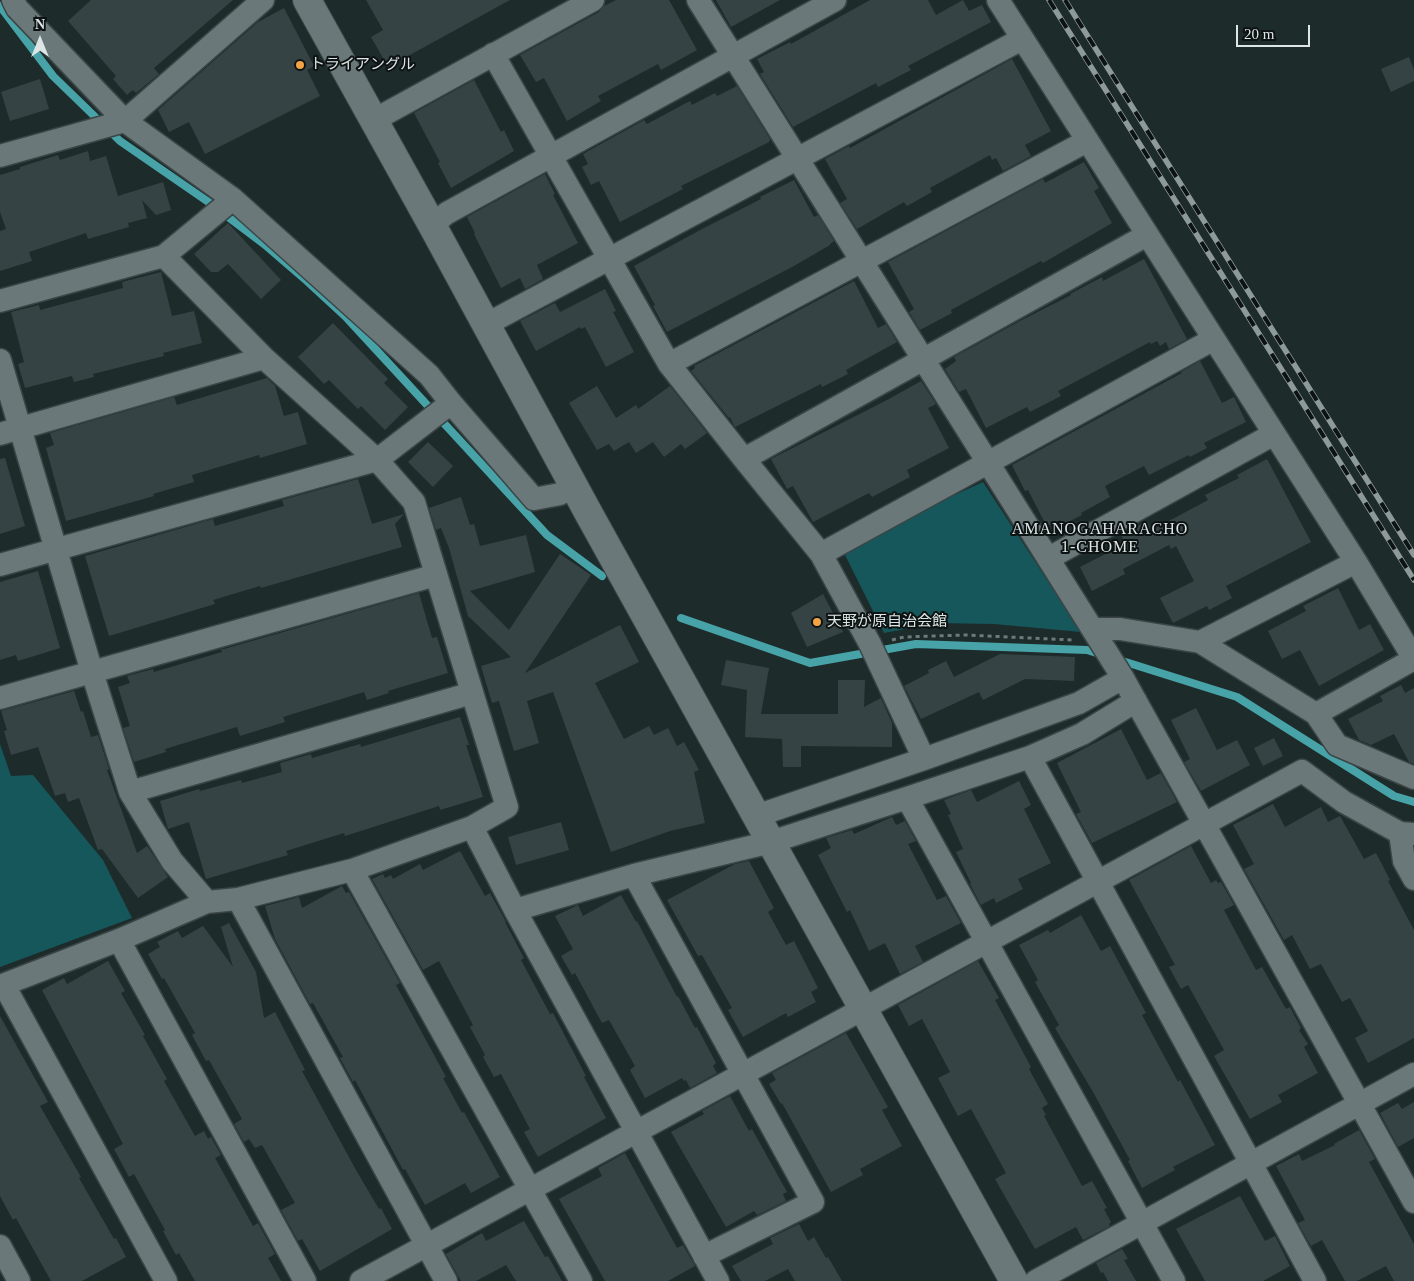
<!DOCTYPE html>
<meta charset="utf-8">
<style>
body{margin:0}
#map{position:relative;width:1414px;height:1281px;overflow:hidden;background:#1e2b2b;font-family:"Times New Roman",serif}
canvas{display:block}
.north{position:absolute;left:15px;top:15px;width:50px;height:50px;-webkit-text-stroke:4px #0d1212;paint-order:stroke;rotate:0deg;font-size:14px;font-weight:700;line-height:20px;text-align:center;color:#dde5e5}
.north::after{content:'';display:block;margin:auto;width:18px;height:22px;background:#dde5e5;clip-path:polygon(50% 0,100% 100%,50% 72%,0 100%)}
.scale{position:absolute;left:1236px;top:25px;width:74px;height:22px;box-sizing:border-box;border:2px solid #dde5e5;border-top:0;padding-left:6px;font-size:15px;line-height:18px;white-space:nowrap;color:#dde5e5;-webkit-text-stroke:4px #0d1212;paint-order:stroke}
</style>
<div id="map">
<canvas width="1414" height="1281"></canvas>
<div class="north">N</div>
<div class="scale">20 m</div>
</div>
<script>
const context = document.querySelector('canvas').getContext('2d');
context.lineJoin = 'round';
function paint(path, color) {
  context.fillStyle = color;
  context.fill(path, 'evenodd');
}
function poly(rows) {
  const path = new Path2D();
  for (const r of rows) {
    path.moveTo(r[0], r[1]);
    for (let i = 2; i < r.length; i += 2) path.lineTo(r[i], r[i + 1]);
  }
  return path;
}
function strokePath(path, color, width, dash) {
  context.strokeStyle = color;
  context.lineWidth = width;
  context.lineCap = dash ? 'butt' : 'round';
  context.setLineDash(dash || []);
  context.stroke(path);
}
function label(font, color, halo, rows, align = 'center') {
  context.font = font + ' "Times New Roman","Noto Sans JP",serif';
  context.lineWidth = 4;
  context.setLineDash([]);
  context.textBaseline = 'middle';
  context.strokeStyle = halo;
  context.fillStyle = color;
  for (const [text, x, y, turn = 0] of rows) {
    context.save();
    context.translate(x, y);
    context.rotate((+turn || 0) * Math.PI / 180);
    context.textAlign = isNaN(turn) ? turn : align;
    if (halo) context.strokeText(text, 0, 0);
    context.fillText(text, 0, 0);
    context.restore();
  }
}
paint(poly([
 [983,482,1081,632,994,624,937,623,884,633,841,547],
 [0,744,11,776,33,775,103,860,132,918,0,967]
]), '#15575b');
strokePath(poly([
 [0,6,53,76,120,141,207,201,264,244,307,281,345,316,547,535,602,576],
 [681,618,810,663,916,644,1087,650,1103,655],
 [1116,659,1237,697,1394,796,1414,802]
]), '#47a3a7', 8);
paint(poly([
 [91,0,233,0,154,68,159,74,136,93,133,90,127,95,113,79,116,76,68,21],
 [366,0,510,0,388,67,371,37,383,30],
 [616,0,669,0,697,50,661,70,658,64,598,96,601,101,567,121,544,78,536,82,520,55,599,12,604,6],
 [716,0,780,0,731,27],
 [870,0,928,0,936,15,963,0,969,11,982,5,991,22,908,66,911,70,878,87,876,83,793,127,760,74,764,72,757,59,790,42,791,44],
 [284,8,314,66,307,70,320,96,205,154,189,122,169,132,158,110,258,22],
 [1409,57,1414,69,1414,81,1391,92,1381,69],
 [1012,59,1051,131,1025,145,1031,156,1003,171,996,158,992,160,990,155,930,188,932,192,907,206,904,202,857,229,840,203,847,199,825,159,849,146,850,148],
 [40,79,49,109,10,121,1,92],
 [474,80,501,132,504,130,514,151,451,188,438,163,440,162,414,113],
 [737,86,770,139,769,142,681,186,683,189,620,222,599,181,591,185,582,167,588,164,583,154,644,120,647,124,690,101,692,105,715,93,717,96],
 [88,151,90,161,106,156,118,196,163,182,171,210,156,215,142,200,147,218,128,223,129,227,88,239,86,233,29,252,32,261,0,271,0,231,6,229,0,212,0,175,20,169,20,167,58,155,60,160],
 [1084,162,1099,188,1094,191,1112,223,1043,263,1041,261,951,310,952,313,920,330,909,312,914,309,888,262,1043,179,1045,183],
 [545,174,555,194,553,195,578,243,537,265,543,279,525,289,520,278,501,288,474,234,475,233,467,217],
 [794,180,814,217,818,215,834,241,830,244,830,245,794,266,667,332,653,306,655,305,634,266,702,229,761,199,760,197],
 [228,223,281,280,261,299,228,264,218,272,211,272,194,254],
 [1144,259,1187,339,1169,349,1166,342,1160,346,1157,341,1151,344,1150,342,1058,391,1061,396,1030,412,1027,407,986,428,966,389,959,392,945,369,956,361,954,357,1020,321,1071,295,1070,294,1102,277,1103,281],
 [161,272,172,316,194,311,202,343,163,353,164,356,93,374,94,377,74,382,72,376,25,388,18,364,24,362,11,312,39,305,40,310,123,288,122,282],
 [854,281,878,328,886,324,897,342,846,370,848,374,822,387,821,384,735,427,730,417,729,418,691,371,695,368,694,366],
 [605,289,616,311,613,312,634,352,606,367,585,327,581,329,580,327,536,351,520,321,555,303,560,312],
 [333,323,388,379,384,383,408,407,385,430,361,406,358,409,329,380,324,384,298,357],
 [1200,361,1222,403,1234,397,1246,422,1204,443,1207,448,1190,457,1189,455,1149,475,1144,466,1105,486,1110,497,1081,513,1082,515,1062,525,1060,520,1047,527,1028,490,1025,491,1012,465,1182,373,1181,372],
 [267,378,275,386,284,416,298,412,307,444,260,458,259,455,192,475,194,482,153,494,154,496,66,521,46,448,54,445,50,433,174,397,177,405],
 [921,381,936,404,928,408,949,448,907,470,910,477,872,497,869,493,813,522,793,486,787,489,771,459,889,399],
 [597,386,616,418,636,405,638,409,670,386,707,433,685,449,681,444,664,457,653,442,636,453,629,442,614,451,609,444,597,450,569,403],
 [428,442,453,466,433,487,408,462],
 [5,458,25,526,0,534,0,459],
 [1267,459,1311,542,1226,586,1232,598,1209,610,1207,606,1173,623,1160,598,1194,581,1176,546,1171,549,1169,545,1123,569,1125,574,1092,591,1080,567,1125,544,1121,535,1147,521,1152,530,1208,500,1205,495,1239,478,1237,475],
 [358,479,372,524,404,514,395,524,402,547,261,588,260,586,213,600,215,604,109,636,85,556,213,519,215,526,284,506,282,500],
 [461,497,470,525,474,524,480,546,526,535,535,572,470,591,509,630,560,554,591,575,525,673,620,625,639,662,595,683,624,739,649,726,654,735,668,728,677,746,684,742,699,770,694,772,705,823,670,831,611,852,553,692,527,701,539,743,514,751,499,701,492,703,481,666,511,657,468,616,449,548,441,528,436,530,429,508],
 [38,571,60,648,18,661,16,655,0,660,0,582],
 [1338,588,1359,630,1370,624,1384,650,1319,686,1300,650,1282,659,1268,631,1306,611,1303,606],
 [419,593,432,638,437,637,448,673,388,691,389,693,367,700,364,692,283,717,285,722,240,736,237,727,165,749,166,752,134,762,123,728,130,726,118,687,130,683,127,676,153,669,154,672,222,652,221,649,224,649],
 [823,594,843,632,807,647,791,613],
 [1000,654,1075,657,1074,681,1025,679,983,700,979,692,921,719,904,686,929,673,928,670,946,661,954,677],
 [726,660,769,668,761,714,838,714,838,680,865,680,864,707,881,698,892,723,892,747,801,746,801,767,783,767,782,739,745,737,747,690,721,685],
 [1401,685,1405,693,1414,688,1414,764,1409,762,1394,734,1371,745,1359,740,1348,719,1383,701,1380,696],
 [74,691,81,712,83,711,91,737,98,735,109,769,107,770,137,853,147,846,168,877,138,898,102,849,98,850,79,798,68,802,65,793,55,796,38,747,11,755,4,731,7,730,1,711],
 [1196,708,1217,750,1237,740,1250,765,1201,791,1184,762,1190,759,1171,720],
 [460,717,469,745,466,745,483,797,440,810,439,806,345,836,344,833,286,851,288,855,206,879,189,822,168,829,160,801,199,789,200,791,241,780,242,783,282,772,280,763,311,754,312,758,360,744,361,747],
 [1121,729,1147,780,1161,773,1177,802,1092,843,1076,814,1081,812,1057,763],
 [1274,738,1283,756,1263,766,1254,748],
 [1019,781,1031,805,1024,809,1051,863,1018,879,1023,889,996,903,994,898,981,905,970,884,971,883,956,852,963,849,948,815,951,814,944,800,971,790,977,802],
 [1273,804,1285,827,1321,807,1328,822,1340,816,1364,859,1376,853,1390,880,1388,881,1414,930,1414,1038,1368,1063,1355,1038,1368,1031,1350,998,1342,1002,1321,964,1310,969,1292,935,1284,940,1244,869,1254,864,1233,825],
 [892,817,896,825,905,821,916,841,908,844,937,900,946,896,961,923,915,946,923,962,900,974,885,943,869,951,850,910,847,912,818,855,831,848,826,838,852,830,854,834],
 [561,822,569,850,516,865,508,837],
 [1191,846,1211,883,1216,880,1218,883,1221,882,1234,905,1224,910,1256,970,1262,967,1286,1009,1290,1007,1301,1028,1299,1030,1308,1044,1304,1047,1318,1073,1278,1095,1282,1102,1250,1119,1214,1056,1224,1050,1188,985,1181,989,1169,967,1175,965,1129,880],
 [460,851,485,896,490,893,506,922,505,922,524,958,521,960,550,1014,553,1013,586,1076,584,1077,606,1118,538,1157,524,1132,530,1129,501,1074,494,1077,483,1057,485,1055,470,1027,473,1025,439,961,423,970,372,879,383,874,385,878,391,875,393,879,420,864,423,870],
 [749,861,774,908,768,912,786,945,794,941,818,988,811,992,816,1002,788,1017,786,1013,743,1037,728,1010,732,1008,702,955,698,956,667,900,735,864],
 [342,886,346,893,349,892,400,983,396,985,446,1077,443,1078,462,1113,464,1112,500,1177,471,1193,465,1183,425,1205,405,1169,403,1170,355,1080,353,1082,340,1058,343,1057,313,1003,310,1004,275,939,265,906,299,897,302,908],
 [621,895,636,922,637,921,677,997,678,996,695,1028,697,1027,716,1063,713,1066,717,1073,690,1088,686,1080,684,1081,682,1078,645,1098,630,1070,635,1066,609,1020,602,1023,575,973,572,975,561,956,573,949,555,916,578,905,583,916],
 [1081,915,1101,951,1110,946,1146,1013,1142,1015,1178,1082,1180,1080,1215,1145,1173,1167,1175,1170,1142,1188,1128,1161,1130,1160,1093,1092,1055,1028,1059,1025,1035,982,1038,980,1019,945,1048,930,1050,933],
 [229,923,256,972,264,1018,275,1012,305,1070,302,1071,356,1170,379,1209,381,1208,392,1229,320,1271,302,1239,298,1241,281,1210,295,1203,262,1145,255,1148,249,1139,244,1142,234,1124,242,1119,209,1060,206,1061,192,1035,195,1033,164,978,162,979,148,954,160,947,157,942,178,931,182,938,203,926,233,967,221,927],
 [108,961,125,991,121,993,145,1035,143,1036,167,1079,164,1081,195,1136,204,1131,208,1139,211,1137,221,1155,215,1158,253,1226,258,1223,275,1254,268,1258,281,1281,195,1281,179,1253,176,1255,163,1231,165,1230,134,1174,129,1177,114,1149,123,1144,42,990,64,978,67,984],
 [978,961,999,998,995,1000,1031,1067,1029,1069,1048,1104,1042,1108,1046,1115,1044,1116,1082,1186,1092,1181,1107,1208,1104,1209,1111,1222,1109,1224,1110,1226,1083,1240,1076,1227,1035,1249,995,1179,1006,1173,971,1109,958,1116,938,1078,950,1072,922,1019,909,1026,898,1005],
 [0,1016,48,1102,40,1106,81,1177,79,1178,114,1239,116,1238,126,1257,82,1281,51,1281,16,1218,13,1220,0,1196],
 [846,1033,888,1107,882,1110,902,1146,860,1169,863,1175,831,1192,782,1103,781,1104,769,1084,776,1080,772,1073],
 [730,1096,749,1131,752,1129,787,1192,783,1194,786,1201,757,1215,754,1211,726,1227,671,1132,704,1114,702,1111],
 [1414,1102,1414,1138,1398,1147,1380,1113,1398,1103,1402,1109],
 [1359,1130,1375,1159,1369,1162,1414,1244,1414,1281,1394,1281,1386,1266,1357,1281,1345,1281,1322,1240,1311,1246,1298,1223,1305,1220,1276,1166,1299,1154,1302,1161,1335,1145,1334,1144],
 [625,1153,677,1248,683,1245,695,1266,668,1281,605,1281,559,1199,602,1176,598,1168],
 [1240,1196,1265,1241,1275,1236,1290,1266,1263,1281,1205,1281,1176,1229],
 [524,1221,545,1257,548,1256,562,1281,516,1281,506,1265,476,1281,461,1281,446,1254,482,1233,486,1241],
 [799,1224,808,1241,814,1237,826,1258,828,1257,842,1281,795,1281,788,1269,765,1281,741,1281,732,1266,773,1244,770,1238],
 [1122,1249,1128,1259,1124,1260,1136,1281,1108,1281,1103,1272,1101,1273,1096,1263]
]), '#364344');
const minor = poly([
 [13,0,17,8,125,121,233,199,429,375,451,403,534,499,560,494,573,485],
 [698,0,1123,678,1414,1202],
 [998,0,1356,562,1414,659],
 [493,54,669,364,744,459,821,554,870,644,924,759],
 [374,120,593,0],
 [0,156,125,121,263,0],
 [432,225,447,213,835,0],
 [0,301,164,256],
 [485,325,1022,39],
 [0,360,92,672,130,792,172,861,207,902],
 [669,364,1087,141],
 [0,434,264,358],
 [744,459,1147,235],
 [821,554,1214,339],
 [1049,558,1274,434],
 [0,565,377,460,451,403],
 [1093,629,1120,629,1200,642,1316,714,1337,745,1414,778],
 [1200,642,1356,562],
 [0,698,436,575],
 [1316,714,1414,659],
 [1030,757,1315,1281],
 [130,792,472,693],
 [907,798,1174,1281],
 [756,816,924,759,1079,703,1123,678],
 [472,827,515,910,634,875,771,842,907,798,1030,757,1082,734,1136,701],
 [1414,834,1400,833,1404,861,1414,879],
 [352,870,581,1281],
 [634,875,813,1202,704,1256],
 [238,899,446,1281],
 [515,910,718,1281],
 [119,940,305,1281],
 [4,985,166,1281],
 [0,986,119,940,207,902,238,899,352,870,472,827,507,807,414,502,377,460,264,358,164,256,233,199],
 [0,1246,19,1281],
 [361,1281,1302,771,1344,802,1400,833],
 [1036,1281,1414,1074]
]);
const tertiary = poly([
 [307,0,432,225,589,514,1014,1281]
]);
strokePath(minor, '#3b4546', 25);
strokePath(tertiary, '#3b4546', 30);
strokePath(poly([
 [892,640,904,637,965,635,1073,640]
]), '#6f7a7a', 3, [4, 4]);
strokePath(minor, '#6a7879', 22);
strokePath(tertiary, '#6a7879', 28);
const rail = poly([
 [1049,0,1414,580],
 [1065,0,1414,555]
]);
strokePath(rail, '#8e9999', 5.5);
strokePath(rail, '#0d1212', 4, [11]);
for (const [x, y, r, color] of [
 [300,65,5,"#f4a344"],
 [817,622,5,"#f4a344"]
]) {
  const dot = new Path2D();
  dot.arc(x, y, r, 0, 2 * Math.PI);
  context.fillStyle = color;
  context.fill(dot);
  strokePath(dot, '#0d1212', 2);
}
label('15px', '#dde5e5', '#0d1212', [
 ["トライアングル",310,65],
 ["天野が原自治会館",827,622]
], 'left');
context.letterSpacing = '1px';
label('16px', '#dde5e5', '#0d1212', [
 ["AMANOGAHARACHO",1100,530],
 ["1-CHOME",1100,548]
]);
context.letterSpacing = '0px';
</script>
